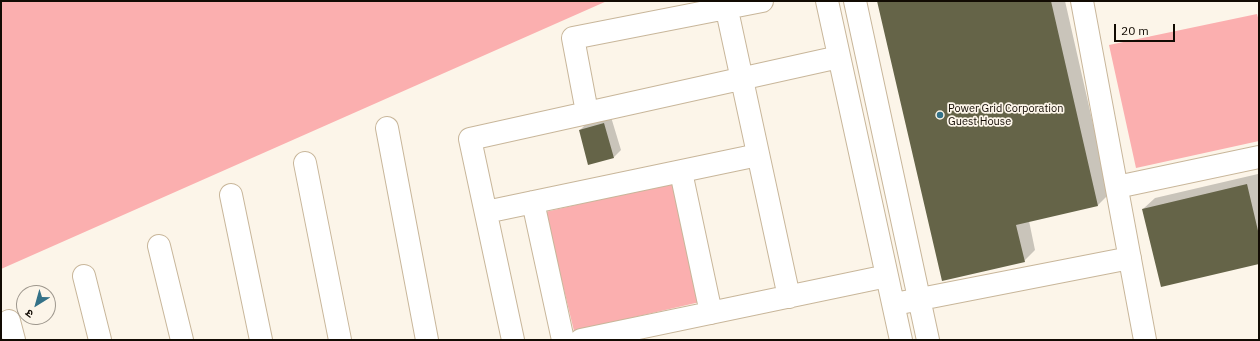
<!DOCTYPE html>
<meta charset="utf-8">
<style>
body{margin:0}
#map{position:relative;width:1260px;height:341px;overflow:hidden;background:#fcf5e9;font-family:"IBM Plex Sans","Noto Sans Devanagari",sans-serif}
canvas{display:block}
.frame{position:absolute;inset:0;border:2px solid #120b03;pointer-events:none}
.north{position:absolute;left:16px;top:285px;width:40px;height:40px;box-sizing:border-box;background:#fcf5e9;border:1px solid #9e978d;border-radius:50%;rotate:217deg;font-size:11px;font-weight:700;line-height:16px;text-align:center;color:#120b03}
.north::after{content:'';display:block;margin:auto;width:14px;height:18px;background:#347288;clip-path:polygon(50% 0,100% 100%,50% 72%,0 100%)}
.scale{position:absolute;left:1114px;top:24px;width:61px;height:18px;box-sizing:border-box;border:2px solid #120b03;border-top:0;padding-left:5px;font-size:12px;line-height:14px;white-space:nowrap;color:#120b03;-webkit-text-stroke:3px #fcf5e9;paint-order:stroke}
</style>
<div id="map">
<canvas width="1260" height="341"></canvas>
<div class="frame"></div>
<div class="north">उ</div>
<div class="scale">20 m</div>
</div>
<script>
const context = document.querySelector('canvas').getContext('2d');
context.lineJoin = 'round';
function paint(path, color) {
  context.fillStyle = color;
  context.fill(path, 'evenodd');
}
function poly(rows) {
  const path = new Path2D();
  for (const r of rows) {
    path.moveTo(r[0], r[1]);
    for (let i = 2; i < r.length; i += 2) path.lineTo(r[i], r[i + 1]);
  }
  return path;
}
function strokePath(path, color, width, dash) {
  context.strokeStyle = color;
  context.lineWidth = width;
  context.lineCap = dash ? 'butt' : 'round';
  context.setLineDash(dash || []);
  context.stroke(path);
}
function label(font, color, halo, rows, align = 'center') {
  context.font = font + ' "IBM Plex Sans",sans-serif';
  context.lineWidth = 3.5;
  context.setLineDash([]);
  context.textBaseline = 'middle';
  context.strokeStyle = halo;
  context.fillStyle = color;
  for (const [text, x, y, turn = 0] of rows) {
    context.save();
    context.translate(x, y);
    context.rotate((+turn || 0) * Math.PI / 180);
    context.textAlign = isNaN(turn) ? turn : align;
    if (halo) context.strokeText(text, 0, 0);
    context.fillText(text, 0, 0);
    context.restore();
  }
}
paint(poly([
 [1,1,607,1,1,269],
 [1257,14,1259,21,1259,141,1136,168,1109,45],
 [672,183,700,302,574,331,545,212]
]), '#fbafaf');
paint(poly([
 [879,1,1065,1,1109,194,1098,205,1029,221,1035,250,1024,261],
 [611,117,621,150,614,157,580,130,587,123],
 [1258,174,1259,262,1143,209,1155,198]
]), '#0003');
paint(poly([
 [877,1,1051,1,1098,206,1016,225,1025,262,942,281],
 [604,123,614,158,588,165,579,130],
 [1247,184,1259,235,1259,264,1161,287,1142,209]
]), '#656448');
const minor = poly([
 [725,1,789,297],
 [827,1,901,340],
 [855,1,928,340],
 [1082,1,1145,340],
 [587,112,573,38,762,1],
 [387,128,427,340],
 [305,163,340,340],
 [681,172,711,313],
 [1117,187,1259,157],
 [231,195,261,340],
 [533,202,563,340],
 [486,212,758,155],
 [159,246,182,340],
 [84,276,100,340],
 [905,302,1130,258],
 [9,321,14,340],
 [513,340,470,139,839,57],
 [581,340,887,276]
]);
strokePath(minor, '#c8b69a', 24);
strokePath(minor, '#fff', 22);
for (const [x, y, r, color] of [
 [940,115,4,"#347288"]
]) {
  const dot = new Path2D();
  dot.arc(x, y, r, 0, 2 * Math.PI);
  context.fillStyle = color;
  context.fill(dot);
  strokePath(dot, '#fcf5e9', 1.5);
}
label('11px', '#120b03', '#fcf5e9', [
 ["Power Grid Corporation",948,109],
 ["Guest House",948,122]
], 'left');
</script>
